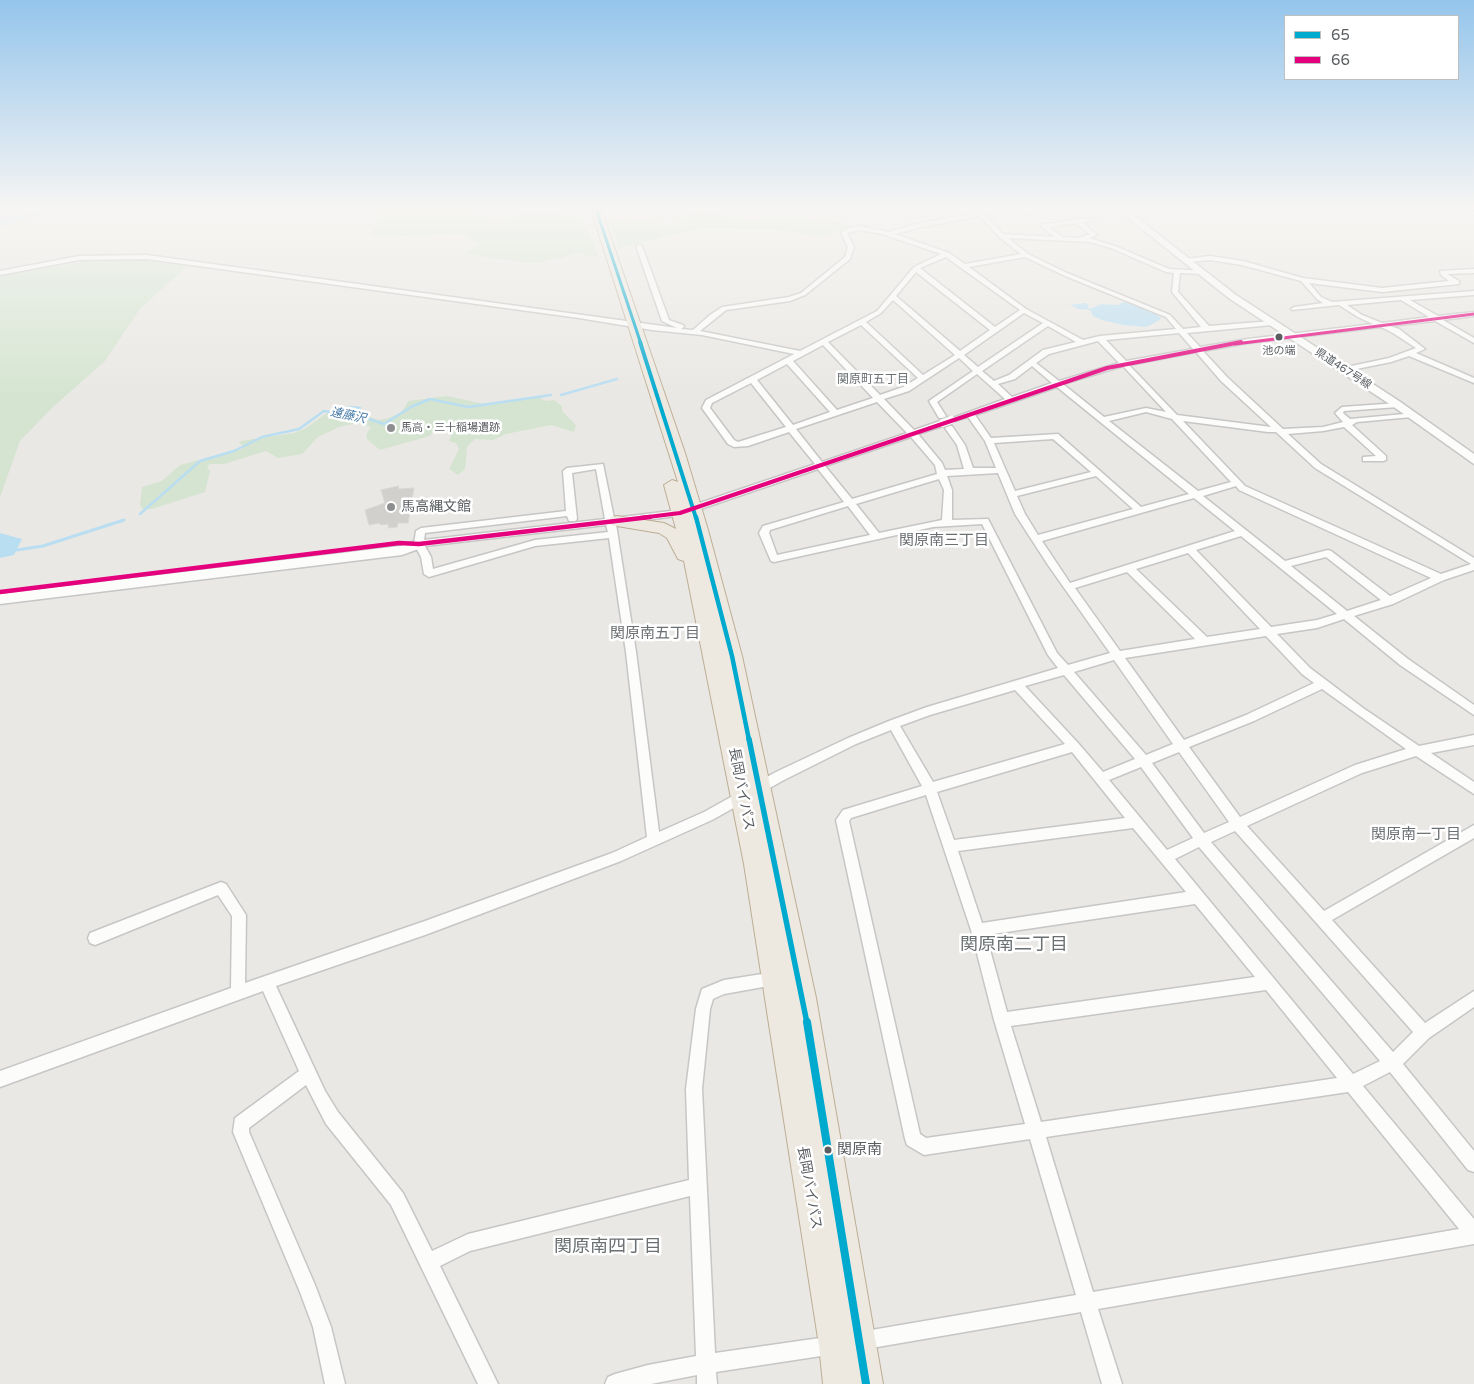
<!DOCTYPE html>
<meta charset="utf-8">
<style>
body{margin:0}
#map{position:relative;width:1474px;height:1384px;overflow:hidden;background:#eae8e4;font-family:"Varela Round",sans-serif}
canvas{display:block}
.legend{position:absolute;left:1284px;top:15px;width:175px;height:65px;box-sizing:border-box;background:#fff;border:1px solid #bdbfc0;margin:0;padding:6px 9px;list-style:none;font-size:15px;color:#5a5e61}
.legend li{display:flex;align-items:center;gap:10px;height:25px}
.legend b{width:25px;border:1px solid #bdbfc0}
</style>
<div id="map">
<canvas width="1474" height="1384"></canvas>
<ul class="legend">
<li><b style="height:6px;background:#00a9ce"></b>65</li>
<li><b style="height:6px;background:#e5007d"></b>66</li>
</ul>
</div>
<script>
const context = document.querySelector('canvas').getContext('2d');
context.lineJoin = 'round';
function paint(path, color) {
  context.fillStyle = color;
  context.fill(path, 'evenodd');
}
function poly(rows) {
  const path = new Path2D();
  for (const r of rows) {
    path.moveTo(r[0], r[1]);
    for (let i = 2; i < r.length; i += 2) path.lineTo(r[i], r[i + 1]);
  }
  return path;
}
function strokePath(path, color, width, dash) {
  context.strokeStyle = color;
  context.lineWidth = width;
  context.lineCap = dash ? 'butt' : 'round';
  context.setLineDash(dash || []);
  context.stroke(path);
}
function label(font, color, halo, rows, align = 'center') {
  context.font = font + ' "Varela Round","Noto Sans JP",sans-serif';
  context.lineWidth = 5;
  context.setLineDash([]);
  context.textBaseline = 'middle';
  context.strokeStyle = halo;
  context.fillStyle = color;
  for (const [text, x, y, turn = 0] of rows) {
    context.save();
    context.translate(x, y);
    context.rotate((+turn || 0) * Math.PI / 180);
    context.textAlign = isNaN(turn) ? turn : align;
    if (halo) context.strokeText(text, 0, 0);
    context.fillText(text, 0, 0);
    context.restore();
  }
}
paint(poly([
 [357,206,477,206,472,208,471,214,487,217,496,223,529,212,552,212,582,217,599,256,588,257,580,253,539,263,519,262,465,254,479,244,462,234,381,237,370,234,384,213,353,211],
 [697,209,750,221,779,217,845,223,851,226,827,236,808,235,781,230,702,228,619,248,608,218,622,221,649,220,669,226],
 [142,260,187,266,140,309,105,361,52,408,20,441,0,497,0,276,82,262],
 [447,396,489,405,538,397,546,401,554,400,562,406,562,411,576,425,575,429,574,432,551,425,506,434,493,440,475,439,467,447,465,469,458,475,449,469,459,449,456,443,449,441,453,431,451,426,439,425,430,436,380,450,367,439,366,435,371,427,360,424,352,424,339,427,318,437,302,454,278,458,266,451,224,464,210,464,207,467,210,471,205,492,152,509,142,509,140,505,142,487,162,481,180,465,242,449,243,446,239,443,241,441,294,433,306,428,327,413,356,413,379,420,389,418,402,412,408,401]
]), '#d4e4d0');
paint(poly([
 [1123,302,1134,304,1156,313,1161,319,1147,327,1123,325,1102,320,1093,316,1090,310,1078,309,1070,305,1085,303,1089,305,1088,308,1090,309,1101,304,1118,305],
 [0,533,22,539,14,555,0,558]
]), '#badef1');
strokePath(poly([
 [561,395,617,379],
 [337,411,350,407,360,408],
 [140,514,200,461,234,451,262,437,299,429,324,411,363,417,384,424,411,407,430,399,468,407,551,395]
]), '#badef1', 2.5);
strokePath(poly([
 [17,550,43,546,124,520]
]), '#badef1', 3);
paint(poly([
 [50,206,71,206,0,226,0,220,50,206]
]), '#badef1');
const building = poly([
 [398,486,399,489,414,488,408,523,398,523,397,527,388,528,389,524,380,525,380,523,369,525,365,510,385,503,381,490,398,486]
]);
paint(building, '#d1d0cd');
strokePath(building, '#d9d7d4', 1);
const street = poly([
 [976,206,982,206,983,212,1014,206,1028,206,1021,208,1028,211,1059,206,1074,206,1027,215,1015,210,985,215,1003,234,1055,237,1042,227,1042,225,1077,219,1095,219,1095,221,1082,222,1097,235,1089,238,1115,246,1169,269,1204,271,1205,272,1202,274,1180,273,1178,292,1209,326,1272,321,1276,323,1272,325,1187,333,1200,347,1248,339,1373,324,1358,317,1339,305,1292,310,1291,309,1294,307,1323,303,1317,299,1301,281,1242,265,1210,260,1187,262,1184,260,1185,259,1210,256,1243,261,1303,278,1382,288,1449,281,1441,275,1440,271,1474,269,1474,273,1447,274,1459,281,1459,284,1382,292,1309,283,1321,297,1332,302,1474,291,1474,295,1410,300,1438,316,1474,312,1474,316,1443,320,1474,338,1474,343,1435,321,1390,326,1399,329,1425,349,1416,353,1474,378,1474,383,1409,356,1391,362,1342,372,1342,368,1389,358,1416,348,1393,333,1381,327,1248,343,1203,351,1227,377,1283,429,1323,427,1343,422,1335,413,1342,407,1398,403,1402,405,1398,407,1344,411,1343,413,1350,419,1415,413,1415,417,1412,417,1357,422,1352,425,1386,456,1386,460,1383,461,1363,461,1363,457,1376,456,1344,427,1323,431,1288,434,1321,464,1474,558,1474,570,1444,580,1393,604,1354,616,1408,659,1474,705,1474,715,1400,665,1344,619,1317,628,1277,634,1310,668,1363,708,1419,746,1474,735,1474,745,1431,753,1474,782,1474,794,1416,756,1362,773,1247,826,1324,911,1474,825,1474,838,1332,920,1425,1023,1474,991,1474,1007,1429,1038,1403,1064,1474,1151,1474,1172,1468,1170,1390,1072,1363,1086,1474,1219,1474,1244,1098,1309,1122,1384,1102,1384,1081,1312,860,1350,853,1348,851,1341,853,1334,860,1332,1076,1295,1030,1139,924,1155,907,1145,905,1139,836,820,843,810,922,786,891,730,856,744,784,780,712,820,621,861,425,935,276,986,325,1091,338,1112,403,1193,432,1251,468,1234,689,1180,686,1089,696,1009,702,989,724,980,775,972,780,974,782,979,780,984,724,994,713,999,710,1009,702,1089,715,1353,834,1336,841,1338,843,1345,841,1352,834,1354,716,1372,717,1384,697,1384,697,1375,651,1384,605,1384,608,1377,615,1374,648,1365,696,1356,690,1196,470,1251,440,1266,498,1384,478,1384,391,1205,326,1124,306,1085,249,1128,249,1132,315,1285,331,1327,345,1384,325,1384,313,1327,300,1292,233,1132,235,1118,299,1071,263,991,0,1087,0,1071,231,988,232,916,218,895,95,945,90,943,88,938,90,933,221,882,226,884,246,915,245,983,425,921,612,853,647,837,626,652,609,538,535,546,429,577,424,574,421,557,414,544,416,531,421,528,566,511,563,471,567,468,603,464,614,518,679,510,815,464,789,432,748,446,734,447,728,444,702,408,706,400,794,354,702,335,652,330,579,318,147,259,79,260,0,275,0,271,79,256,147,255,677,328,662,321,636,246,639,244,642,246,669,320,683,325,684,327,681,329,693,330,710,315,722,307,789,297,801,293,845,257,848,247,841,233,846,229,859,226,889,232,916,224,978,213,976,206],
 [980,216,999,237,1021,254,965,264,949,253,895,234,917,228,980,216],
 [1076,223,1090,234,1079,238,1062,237,1049,227,1076,223],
 [859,230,882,234,941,254,914,267,877,311,800,351,700,331,726,310,790,301,805,295,850,259,854,247,847,233,859,230],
 [1008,238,1089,242,1111,248,1166,272,1174,273,1172,292,1201,327,1183,329,1170,315,1067,273,1028,254,1008,238],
 [946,257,1020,310,995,327,920,268,946,257],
 [1025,257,1063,275,1166,317,1176,329,1100,336,1083,340,1026,309,969,267,1025,257],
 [916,272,990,330,960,351,896,296,916,272],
 [893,300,955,355,923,375,866,322,881,313,893,300],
 [1401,300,1429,317,1382,323,1362,315,1347,305,1401,300],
 [1024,313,1043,323,978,367,964,355,1024,313],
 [861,325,918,378,903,387,880,395,828,342,861,325],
 [1048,326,1076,342,1043,350,1009,375,994,381,982,371,1048,326],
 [1179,333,1193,349,1126,361,1106,340,1179,333],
 [1098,341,1119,363,1059,381,1036,363,1049,354,1098,341],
 [823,345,873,398,837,410,793,361,823,345],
 [1196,352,1221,381,1271,427,1177,415,1129,365,1196,352],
 [959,358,973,371,929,401,939,418,945,418,946,416,937,402,977,374,1005,399,947,420,951,422,968,417,985,441,996,468,973,468,965,445,952,426,949,426,945,428,957,445,964,469,945,470,942,463,918,434,946,425,946,421,940,421,914,430,884,399,909,391,959,358],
 [787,364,830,412,793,425,757,380,787,364],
 [1032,366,1052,383,1012,397,998,384,1015,379,1032,366],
 [1123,366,1166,412,1146,408,1104,417,1063,384,1123,366],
 [751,383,786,427,738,442,734,440,710,408,712,403,751,383],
 [1057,387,1189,494,1141,507,1058,434,991,438,975,415,1057,387],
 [877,402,907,433,822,462,796,429,877,402],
 [1146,412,1172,419,1231,482,1198,491,1109,421,1146,412],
 [1183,421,1268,432,1276,432,1315,468,1471,564,1441,574,1245,486,1183,421],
 [911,437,935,465,937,474,852,499,825,466,911,437],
 [1053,439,1091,472,1015,491,994,443,1053,439],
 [596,469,605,519,424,540,425,533,567,516,569,521,575,521,577,519,572,473,596,469],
 [818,469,844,502,763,526,759,533,771,561,774,562,933,527,982,524,1048,655,1058,668,927,707,889,721,848,738,776,772,704,812,659,832,636,652,616,524,683,515,818,469],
 [998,473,1015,514,1048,565,1110,653,1068,665,1057,653,988,519,952,520,952,490,947,476,998,473],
 [1096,476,1133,509,1038,535,1025,514,1017,496,1096,476],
 [939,479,944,490,942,520,879,533,856,504,939,479],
 [1236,486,1239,490,1431,578,1390,596,1331,551,1328,550,1285,561,1203,496,1236,486],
 [1194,498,1235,531,1070,583,1042,541,1194,498],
 [848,506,870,535,777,555,769,533,770,530,848,506],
 [606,525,608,532,535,540,433,569,431,557,425,546,606,525],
 [1241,536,1337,614,1317,620,1271,627,1196,550,1241,536],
 [1188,553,1260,629,1207,637,1136,569,1188,553],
 [1326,557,1381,600,1347,611,1291,566,1326,557],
 [1127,572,1195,639,1120,651,1075,588,1127,572],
 [1266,636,1302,674,1314,683,1246,715,1184,740,1125,658,1266,636],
 [1114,660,1173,744,1146,755,1074,672,1114,660],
 [1064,675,1135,759,1103,772,1078,743,1025,686,1064,675],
 [1322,689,1406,749,1355,765,1240,817,1189,747,1254,721,1322,689],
 [1015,690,1065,744,933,782,900,726,930,715,1015,690],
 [1072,752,1125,818,954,840,937,792,1072,752],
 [1179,752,1229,822,1204,833,1152,763,1179,752],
 [1141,767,1193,838,1167,850,1109,780,1141,767],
 [926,795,971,930,994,1020,1025,1124,926,1138,920,1134,849,821,851,818,926,795],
 [1133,828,1186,892,982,923,958,851,1133,828],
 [1235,831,1413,1032,1393,1052,1211,842,1235,831],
 [1199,847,1380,1061,1353,1074,1175,859,1199,847],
 [1195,904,1255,977,1007,1012,986,935,1195,904],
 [1266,990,1337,1078,1041,1122,1011,1026,1266,990],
 [1348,1092,1459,1229,1093,1292,1046,1137,1348,1092]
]);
const secondary = poly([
 [1113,206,1122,206,1236,295,1399,401,1474,454,1474,464,1391,405,1230,299,1113,206],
 [419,540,426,544,424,547,402,555,0,604,0,594,400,546,419,540]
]);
const highway = poly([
 [590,206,600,206,685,453,708,530,742,656,816,998,883,1384,823,1384,819,1345,744,864,684,561,678,559,667,538,659,533,611,525,609,521,611,517,617,516,664,523,676,529,664,485,672,480,678,482,590,206]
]);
strokePath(street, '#c6c6c6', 3);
strokePath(secondary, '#c6c6c6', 3);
strokePath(highway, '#bdae95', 2);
paint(street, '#fcfcfb');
paint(secondary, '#fcfcfb');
paint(highway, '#ede9e1');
const streetBridge = poly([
 [943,423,951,420]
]);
strokePath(streetBridge, '#c6c6c6', 10, []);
strokePath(streetBridge, '#fcfcfb', 8);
strokePath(poly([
 [595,206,641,344]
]), '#00a9ce', 3);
strokePath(poly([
 [640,342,696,518]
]), '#00a9ce', 4);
strokePath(poly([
 [696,517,732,656,749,740]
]), '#00a9ce', 4.5);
strokePath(poly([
 [749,739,807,1023]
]), '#00a9ce', 5.5);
strokePath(poly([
 [807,1022,866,1384]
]), '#00a9ce', 8);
strokePath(poly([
 [1235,344,1474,314]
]), '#e5007d', 3);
strokePath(poly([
 [640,518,680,513,1107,368,1241,342]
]), '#e5007d', 4);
strokePath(poly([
 [0,592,399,543,419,544,650,517]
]), '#e5007d', 4.5);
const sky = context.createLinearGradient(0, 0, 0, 400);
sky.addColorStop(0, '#95c5ec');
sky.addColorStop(0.52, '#f6f5f3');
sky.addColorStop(1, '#f6f5f300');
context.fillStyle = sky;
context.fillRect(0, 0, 1474, 400);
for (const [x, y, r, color] of [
 [1279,337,4.5,"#5a5e61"],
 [391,428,5,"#8c8e8f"],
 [391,507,5,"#8c8e8f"],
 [828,1150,4.5,"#5a5e61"]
]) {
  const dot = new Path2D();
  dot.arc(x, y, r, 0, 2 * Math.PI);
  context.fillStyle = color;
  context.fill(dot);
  strokePath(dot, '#fff', 2);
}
label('11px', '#5a5e61', '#fff', [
 ["池の端",1279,351]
]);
label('11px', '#5a5e61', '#fff', [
 ["県道467号線",1343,369,33]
]);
label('11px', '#5a5e61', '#fff', [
 ["馬高・三十稲場遺跡",401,428]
], 'left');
label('12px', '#6b7073', '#fff', [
 ["関原町五丁目",873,380]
]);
label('italic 12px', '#457ba7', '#fff', [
 ["遠藤沢",348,416,12]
]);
label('14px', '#5a5e61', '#fff', [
 ["馬高縄文館",401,507]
], 'left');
label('14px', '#5a5e61', '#fff', [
 ["長岡バイパス",741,789,79],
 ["長岡バイパス",809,1188,80]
]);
label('15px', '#6b7073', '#fff', [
 ["関原南三丁目",944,541],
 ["関原南五丁目",655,634],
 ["関原南一丁目",1416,835]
]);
label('15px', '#5a5e61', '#fff', [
 ["関原南",837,1150]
], 'left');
label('18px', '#6b7073', '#fff', [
 ["関原南二丁目",1014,945],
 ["関原南四丁目",608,1247]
]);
</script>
